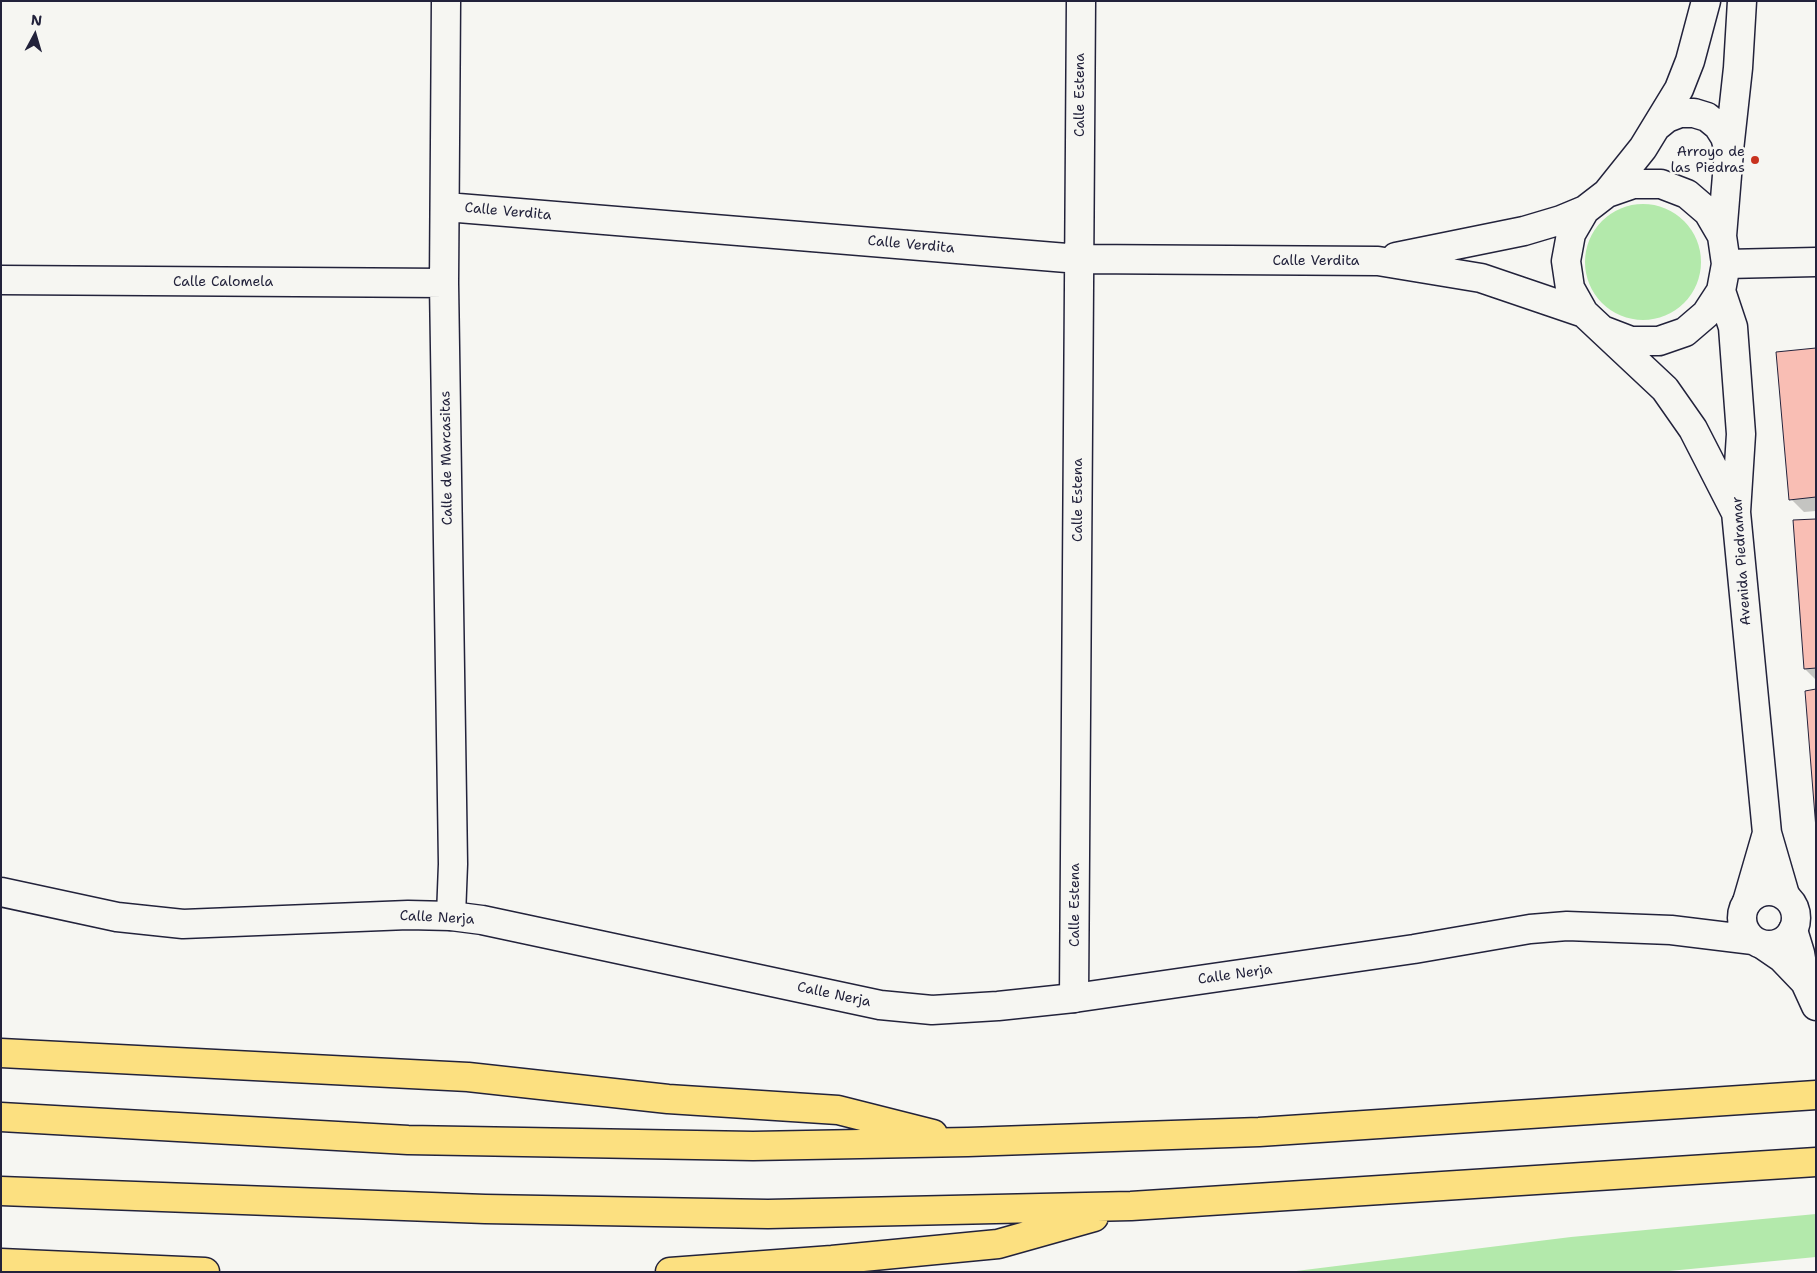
<!DOCTYPE html>
<style>
body{margin:0}
#map{position:relative;width:1817px;height:1273px;overflow:hidden;background:#f6f6f2;font-family:"Shantell Sans",sans-serif}
canvas{display:block}
.frame{position:absolute;inset:0;border:2px solid #22223b;pointer-events:none}
.north{position:absolute;left:10px;top:10px;width:50px;height:50px;-webkit-text-stroke:4px #f6f6f2;paint-order:stroke;rotate:6deg;font-size:14px;font-weight:700;line-height:20px;text-align:center;color:#22223b}
.north::after{content:'';display:block;margin:auto;width:18px;height:22px;background:#22223b;clip-path:polygon(50% 0,100% 100%,50% 72%,0 100%)}
</style>
<div id="map">
<canvas width="1817" height="1273"></canvas>
<div class="frame"></div>
<div class="north">N</div>
</div>
<script>
const context = document.querySelector('canvas').getContext('2d');
context.lineJoin = 'round';
function paint(path, color) {
  context.fillStyle = color;
  context.fill(path, 'evenodd');
}
function poly(rows) {
  const path = new Path2D();
  for (const r of rows) {
    if (r.length === 3) {
      path.moveTo(r[0] + r[2], r[1]);
      path.arc(r[0], r[1], r[2], 0, 2 * Math.PI);
      continue;
    }
    path.moveTo(r[0], r[1]);
    for (let i = 2; i < r.length; i += 2) path.lineTo(r[i], r[i + 1]);
  }
  return path;
}
function strokePath(path, color, width, dash) {
  context.strokeStyle = color;
  context.lineWidth = width;
  context.lineCap = dash ? 'butt' : 'round';
  context.setLineDash(dash || []);
  context.stroke(path);
}
function label(font, color, halo, rows, align = 'center') {
  context.font = font + ' "Shantell Sans",sans-serif';
  context.lineWidth = 5;
  context.setLineDash([]);
  context.textBaseline = 'middle';
  context.strokeStyle = halo;
  context.fillStyle = color;
  for (const [text, x, y, turn = 0] of rows) {
    context.save();
    context.translate(x, y);
    context.rotate((+turn || 0) * Math.PI / 180);
    context.textAlign = isNaN(turn) ? turn : align;
    if (halo) context.strokeText(text, 0, 0);
    context.fillText(text, 0, 0);
    context.restore();
  }
}
paint(poly([
 [1643,262,58],
 [1816,1214,1816,1257,1659,1272,1288,1272,1571,1237]
]), '#b3e9ab');
paint(poly([
 [1816,350,1816,511,1804,512,1791,499],
 [1816,520,1816,680,1805,669]
]), '#0003');
const building = poly([
 [1816,348,1816,497,1789,500,1776,352,1816,348],
 [1816,519,1816,668,1804,669,1793,520,1816,519],
 [1816,689,1816,829,1805,691,1816,689]
]);
paint(building, '#f9beb4');
strokePath(building, '#22223b', 1);
const street = poly([
 [446,1,444,283,453,864,451,916],
 [1729,150,1738,68,1742,1],
 [1607,193,1633,184,1661,184,1687,194,1708,212,1722,236],
 [446,207,1079,259,1378,261,1481,278,1584,313],
 [1585,210,1571,234,1566,261,1570,288,1584,313,1665,389,1693,429,1735,511],
 [1396,257,1524,231,1561,220,1585,210,1607,193,1643,148,1679,89,1690,61,1706,1],
 [1726,264,1816,262],
 [1,280,444,283],
 [1721,291,1733,327,1741,434,1736,512,1767,833,1785,895],
 [1605,331,1631,341,1659,341,1685,332,1706,314,1721,291,1726,264,1722,236,1729,151,1725,137,1718,126,1707,117,1694,113,1680,113,1667,118,1656,127],
 [1747,902,1767,833],
 [1793,930,1800,953,1805,982,1816,1006],
 [1763,945,1782,958,1805,982],
 [1074,998,1081,1]
]);
const secondary = poly([
 [1769,918,27],
 [1,892,117,917,183,924,408,915,451,916,482,920,880,1005,932,1010,998,1006,1074,998,1414,949,1530,929,1567,926,1671,930,1753,940]
]);
const highway = poly([
 [1,1053,468,1077,668,1099,838,1110,933,1134],
 [1,1117,408,1140,753,1146,968,1142,1259,1132,1816,1095],
 [1,1191,485,1209,768,1214,1131,1206,1816,1162],
 [1,1263,205,1272],
 [670,1272,832,1260,998,1244,1094,1217]
]);
strokePath(street, '#22223b', 31);
strokePath(secondary, '#22223b', 31);
strokePath(highway, '#22223b', 31);
strokePath(street, '#f6f6f2', 28);
strokePath(secondary, '#f6f6f2', 28);
strokePath(highway, '#fce080', 28);
for (const [x, y, r, color] of [
 [1755,160,5,"#c8321e"]
]) {
  const dot = new Path2D();
  dot.arc(x, y, r, 0, 2 * Math.PI);
  context.fillStyle = color;
  context.fill(dot);
  strokePath(dot, '#f6f6f2', 2);
}
label('14px', '#22223b', '#f6f6f2', [
 ["Calle Estena",1080,95,-90],
 ["Calle Verdita",508,212,5],
 ["Calle Verdita",911,245,5],
 ["Calle Verdita",1316,261],
 ["Calle Calomela",223,282],
 ["Calle de Marcasitas",447,458,-91],
 ["Calle Estena",1078,500,-90],
 ["Avenida Piedramar",1742,561,-94],
 ["Calle Estena",1075,905,-90],
 ["Calle Nerja",437,918,3],
 ["Calle Nerja",1235,975,-8],
 ["Calle Nerja",834,995,12]
]);
label('14px', '#22223b', '#f6f6f2', [
 ["Arroyo de",1745,152],
 ["las Piedras",1745,168]
], 'right');
</script>
